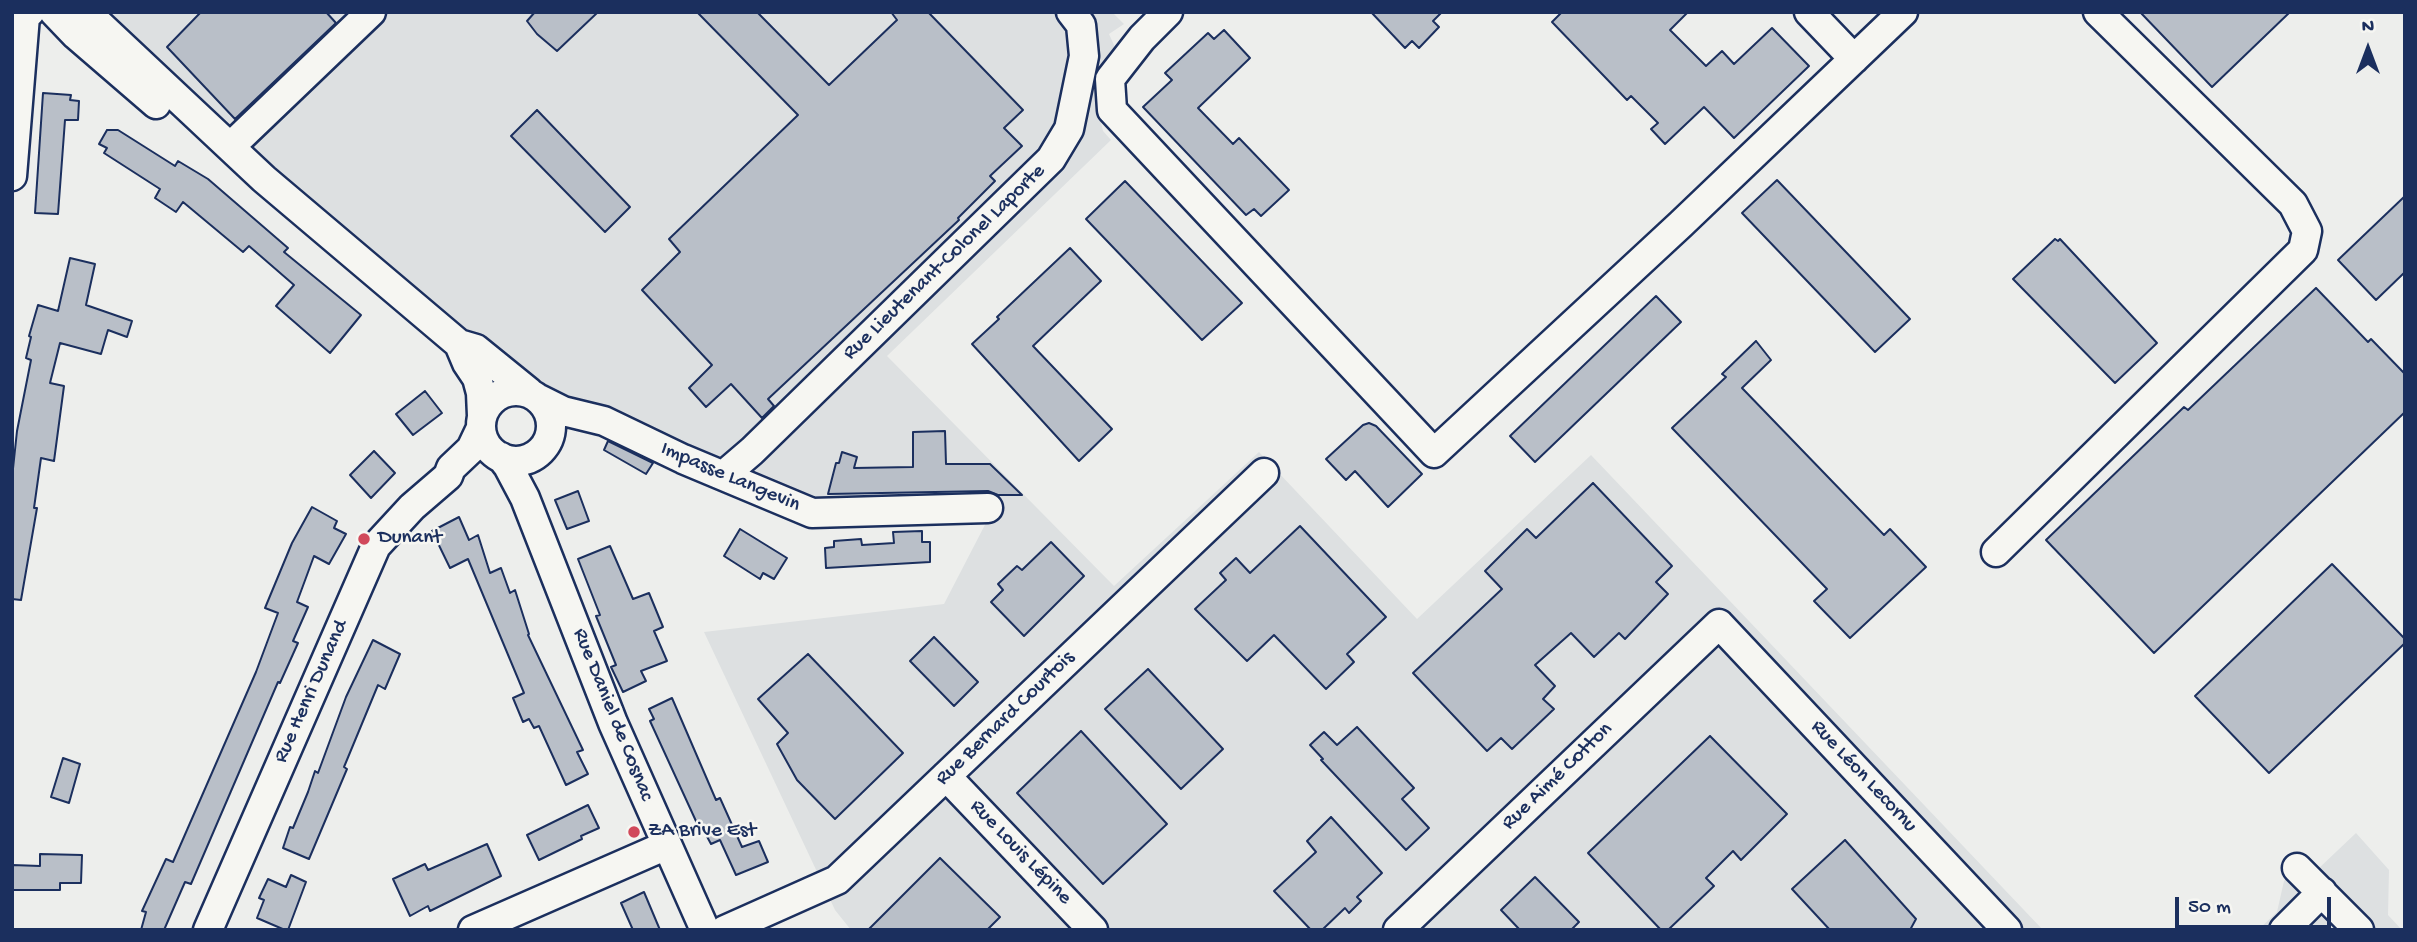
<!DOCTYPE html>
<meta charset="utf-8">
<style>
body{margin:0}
#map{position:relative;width:2417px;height:942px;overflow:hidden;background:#edeeec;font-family:"Gochi Hand",sans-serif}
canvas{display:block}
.frame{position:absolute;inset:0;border:14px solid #1b2f5e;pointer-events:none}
.north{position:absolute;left:2333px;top:14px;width:70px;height:70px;-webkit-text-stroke:5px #f6f6f2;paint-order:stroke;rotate:0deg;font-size:19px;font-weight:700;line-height:28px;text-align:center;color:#1b2f5e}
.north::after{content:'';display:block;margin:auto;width:24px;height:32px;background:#1b2f5e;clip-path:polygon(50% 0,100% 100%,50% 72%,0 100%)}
.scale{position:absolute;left:2175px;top:897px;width:156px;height:32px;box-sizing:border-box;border:4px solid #1b2f5e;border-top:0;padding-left:9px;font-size:21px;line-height:24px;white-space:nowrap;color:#1b2f5e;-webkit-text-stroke:5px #f6f6f2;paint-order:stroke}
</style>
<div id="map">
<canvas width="2417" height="942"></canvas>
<div class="frame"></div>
<div class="north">N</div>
<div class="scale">50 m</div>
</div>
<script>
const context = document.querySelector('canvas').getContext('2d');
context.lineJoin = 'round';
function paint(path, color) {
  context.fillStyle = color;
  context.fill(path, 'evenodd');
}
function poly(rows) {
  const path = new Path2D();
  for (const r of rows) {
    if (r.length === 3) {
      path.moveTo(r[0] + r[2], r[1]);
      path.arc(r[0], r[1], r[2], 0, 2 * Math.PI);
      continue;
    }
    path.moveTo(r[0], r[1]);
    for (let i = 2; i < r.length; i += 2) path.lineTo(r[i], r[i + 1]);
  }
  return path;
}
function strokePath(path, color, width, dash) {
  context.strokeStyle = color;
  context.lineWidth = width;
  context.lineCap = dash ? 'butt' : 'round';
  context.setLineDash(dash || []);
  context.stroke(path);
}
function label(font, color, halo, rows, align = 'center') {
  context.font = font + ' "Gochi Hand",sans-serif';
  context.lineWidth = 5;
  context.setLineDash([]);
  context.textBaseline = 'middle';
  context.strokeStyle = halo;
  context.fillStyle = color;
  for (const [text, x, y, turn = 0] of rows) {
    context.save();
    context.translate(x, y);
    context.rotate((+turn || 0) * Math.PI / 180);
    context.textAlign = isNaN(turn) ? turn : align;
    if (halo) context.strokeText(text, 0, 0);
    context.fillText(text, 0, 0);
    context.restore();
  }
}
paint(poly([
 [43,12,1112,12,1124,24,1109,34,1118,54,1098,91,1099,115,1103,131,1111,140,887,356,1114,586,1259,452,1417,619,1591,455,2043,930,851,930,835,910,704,632,944,604,989,517,818,523,542,395,53,24],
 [2356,833,2389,870,2388,915,2402,930,2258,930,2277,912,2284,881,2307,858,2318,869]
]), '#dde0e1');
const building = poly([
 [201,12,326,12,336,23,235,119,167,47,201,12],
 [535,12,598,12,557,51,537,34,527,21,535,12],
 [697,12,757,12,829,85,897,20,891,12,928,12,1023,110,1004,128,1022,146,990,176,995,181,958,218,959,220,768,399,774,406,762,418,731,384,706,407,689,388,712,365,642,290,680,252,669,239,798,115,697,12],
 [1371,12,1442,12,1433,21,1439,27,1419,48,1412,41,1405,48,1371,12],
 [1562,12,1688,12,1670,30,1706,66,1722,51,1734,64,1772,28,1809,66,1734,138,1704,107,1665,144,1651,129,1658,123,1631,96,1627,100,1552,22,1562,12],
 [2140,12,2290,12,2212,87,2140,12],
 [1224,30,1250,58,1198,108,1233,144,1239,138,1289,190,1261,216,1254,209,1246,215,1143,107,1172,80,1165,73,1208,33,1214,39,1224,30],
 [43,93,71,95,70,100,79,101,78,120,65,120,58,214,35,213,43,93],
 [537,110,630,207,605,232,511,136,537,110],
 [107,130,118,130,175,166,178,161,208,179,288,248,284,252,361,315,330,353,276,306,294,285,249,246,243,252,183,202,176,212,155,198,160,189,104,153,107,148,99,144,107,130],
 [1777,180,1910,319,1875,352,1742,213,1777,180],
 [1125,181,1242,303,1202,340,1086,219,1125,181],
 [2405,196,2405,272,2376,300,2338,260,2405,196],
 [2055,239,2058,241,2060,239,2157,343,2115,383,2013,279,2055,239],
 [1070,248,1101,281,1033,346,1112,429,1079,461,972,344,999,319,997,317,1070,248],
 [70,258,95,264,86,305,132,321,127,337,108,330,101,354,60,343,50,383,64,386,54,461,41,458,34,508,37,508,21,600,12,599,12,478,17,431,31,360,26,358,31,337,29,336,38,305,58,311,70,258],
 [2316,288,2368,342,2371,339,2405,374,2405,412,2154,653,2046,540,2184,407,2188,410,2316,288],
 [1656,296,1681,322,1535,462,1510,436,1656,296],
 [1756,341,1771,360,1742,388,1884,535,1890,529,1926,567,1850,638,1814,601,1827,589,1672,428,1726,377,1722,374,1756,341],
 [425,391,442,413,413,435,396,414,425,391],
 [1369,423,1376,426,1422,474,1388,507,1355,471,1346,480,1326,459,1363,425,1369,423],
 [945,431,946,464,990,464,1022,495,998,495,988,491,828,494,836,463,839,463,842,452,857,457,854,468,913,467,913,432,945,431],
 [608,441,653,463,646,474,604,450,608,441],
 [374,451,395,473,371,498,350,475,374,451],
 [1593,483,1672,566,1656,582,1668,594,1625,639,1619,633,1594,657,1571,633,1535,665,1555,686,1543,699,1554,709,1512,749,1501,738,1487,751,1413,673,1502,589,1485,571,1527,529,1536,538,1593,483],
 [578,491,589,521,567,529,555,500,578,491],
 [312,507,337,521,334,528,346,534,329,564,314,556,297,602,308,607,293,641,298,643,280,683,278,682,191,884,185,882,164,930,141,930,146,912,142,911,166,859,173,862,256,672,278,613,265,608,292,543,312,507],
 [459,517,469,540,478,535,490,573,501,568,510,593,515,590,529,634,528,635,583,750,577,752,588,774,566,785,539,726,534,728,529,719,523,722,513,698,524,693,468,559,450,568,432,531,459,517],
 [1300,526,1386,617,1347,654,1354,662,1326,689,1274,635,1247,661,1195,609,1226,580,1220,573,1236,558,1250,573,1300,526],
 [740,529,787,558,774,579,763,573,760,579,724,556,740,529],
 [922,531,922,542,930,542,930,562,826,568,825,548,834,547,834,541,861,539,862,545,894,543,893,532,922,531],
 [1051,542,1084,576,1024,636,991,602,1003,590,998,584,1017,566,1022,570,1051,542],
 [610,546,633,599,649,593,663,627,654,631,667,661,641,671,646,681,623,692,611,667,616,665,596,616,600,615,578,559,610,546],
 [2332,564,2405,639,2405,643,2269,773,2195,696,2332,564],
 [934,637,978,682,954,706,910,661,934,637],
 [373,640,400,654,385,689,378,685,344,767,347,769,309,859,283,848,290,827,293,828,308,792,315,771,318,773,346,697,373,640],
 [808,654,903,753,835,819,797,780,777,744,788,733,758,699,808,654],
 [1148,669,1223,749,1181,789,1105,709,1148,669],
 [672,698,716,800,720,798,742,847,759,841,768,862,736,875,720,840,711,844,704,831,701,832,650,721,654,719,649,709,672,698],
 [1357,727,1414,788,1402,799,1429,828,1406,850,1321,760,1323,759,1310,745,1324,732,1337,745,1357,727],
 [1081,731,1167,824,1103,884,1017,793,1081,731],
 [1710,736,1787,814,1741,860,1733,851,1706,878,1714,886,1668,930,1661,930,1588,853,1710,736],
 [63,758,80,764,69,803,51,797,63,758],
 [588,805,599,828,581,836,582,839,539,860,527,835,588,805],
 [1331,817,1382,873,1357,897,1361,901,1349,913,1345,908,1322,930,1311,930,1274,891,1316,852,1307,841,1331,817],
 [1845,840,1916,919,1910,930,1830,930,1792,889,1845,840],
 [487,844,501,876,430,911,428,906,410,916,393,879,425,864,428,870,487,844],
 [40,854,82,855,81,883,60,883,60,890,12,890,12,865,40,866,40,854],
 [940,858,1000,917,987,930,868,930,940,858],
 [291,875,306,882,288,930,285,930,257,918,264,900,259,898,268,879,286,887,291,875],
 [1535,877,1579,922,1571,930,1520,930,1501,910,1535,877],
 [644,892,660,930,633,930,621,903,644,892]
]);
paint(building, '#b9bfc8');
strokePath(building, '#1b2f5e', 2);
const minor = poly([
 [54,12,76,35,156,104],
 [86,12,264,179,459,344,476,349,529,392],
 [1168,12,1142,38,1110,79,1112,110,1434,453,1681,224,1903,12],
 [1809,12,1854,59],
 [230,147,371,12],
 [12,176,25,16,30,12],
 [459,344,467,363,477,378,481,393,482,416],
 [516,426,35],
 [539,399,563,411,604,421,683,459,812,513,988,508],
 [501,457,508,466,525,498,613,723,705,930],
 [724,475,752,451,1051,159,1069,129,1084,56,1081,25,1071,12],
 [1996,552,2303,250,2307,231,2293,204,2098,12],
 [946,776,1093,930],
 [2297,868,2359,930],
 [208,930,376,546,412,507,448,476,451,468,471,449,481,428],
 [473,930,667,845],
 [725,930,837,880,1264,473],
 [1398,930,1719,624,2007,930],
 [2284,930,2322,892]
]);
strokePath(minor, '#1b2f5e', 33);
strokePath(minor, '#f6f6f2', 28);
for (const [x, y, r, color] of [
 [364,539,7,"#d1495b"],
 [634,832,7,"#d1495b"]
]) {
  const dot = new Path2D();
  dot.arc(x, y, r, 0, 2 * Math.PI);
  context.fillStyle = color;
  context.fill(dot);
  strokePath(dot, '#f6f6f2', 2.5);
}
label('21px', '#1b2f5e', '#f6f6f2', [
 ["Rue Lieutenant-Colonel Laporte",945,263,-44],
 ["Impasse Langevin",730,478,23],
 ["Rue Henri Dunand",312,692,-66],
 ["Rue Daniel de Cosnac",612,715,68],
 ["Rue Bernard Courtois",1006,719,-44],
 ["Rue Aimé Cotton",1558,777,-44],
 ["Rue Léon Lecornu",1863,777,47],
 ["Rue Louis Lépine",1020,853,46]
]);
label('21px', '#1b2f5e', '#f6f6f2', [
 ["Dunant",378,539],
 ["ZA Brive Est",648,832]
], 'left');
</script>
